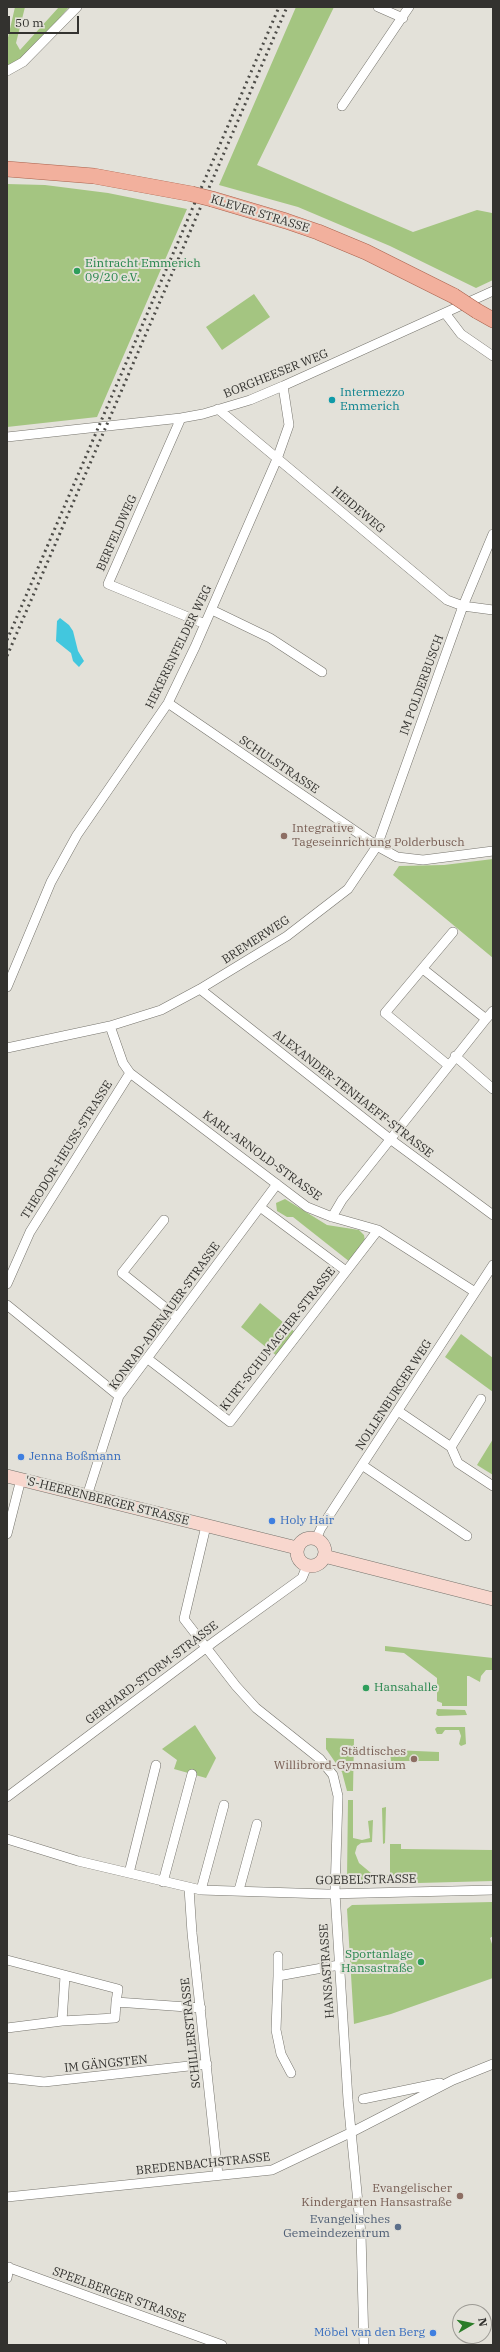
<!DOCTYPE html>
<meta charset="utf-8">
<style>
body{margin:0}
#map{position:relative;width:500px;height:2352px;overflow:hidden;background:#e3e1d9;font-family:"IBM Plex Serif",serif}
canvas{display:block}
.frame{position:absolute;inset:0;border:8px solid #33322f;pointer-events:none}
.north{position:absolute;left:452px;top:2304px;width:40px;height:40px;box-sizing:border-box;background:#e3e1d9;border:1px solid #9d9b95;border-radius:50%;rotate:81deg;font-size:11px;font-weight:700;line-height:16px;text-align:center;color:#33322f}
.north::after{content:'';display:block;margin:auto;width:14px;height:18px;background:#2b7d29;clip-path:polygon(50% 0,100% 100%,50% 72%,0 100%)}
.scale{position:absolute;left:8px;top:16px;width:71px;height:18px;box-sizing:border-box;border:2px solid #33322f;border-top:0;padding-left:5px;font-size:12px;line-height:14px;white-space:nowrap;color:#33322f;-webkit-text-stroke:3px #e3e1d9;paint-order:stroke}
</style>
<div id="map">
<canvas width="500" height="2352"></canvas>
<div class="frame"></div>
<div class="north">N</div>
<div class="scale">50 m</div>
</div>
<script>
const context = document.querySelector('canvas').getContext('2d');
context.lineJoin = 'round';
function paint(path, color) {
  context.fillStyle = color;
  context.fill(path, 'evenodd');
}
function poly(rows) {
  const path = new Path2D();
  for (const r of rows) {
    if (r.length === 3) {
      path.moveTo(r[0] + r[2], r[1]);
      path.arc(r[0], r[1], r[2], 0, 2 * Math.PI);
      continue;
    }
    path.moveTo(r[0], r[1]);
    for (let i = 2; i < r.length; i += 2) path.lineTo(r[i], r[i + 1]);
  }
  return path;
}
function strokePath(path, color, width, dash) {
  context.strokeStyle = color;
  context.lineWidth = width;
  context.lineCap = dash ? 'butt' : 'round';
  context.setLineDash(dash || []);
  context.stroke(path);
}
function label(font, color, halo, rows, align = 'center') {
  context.font = font + ' "IBM Plex Serif",serif';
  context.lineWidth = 4;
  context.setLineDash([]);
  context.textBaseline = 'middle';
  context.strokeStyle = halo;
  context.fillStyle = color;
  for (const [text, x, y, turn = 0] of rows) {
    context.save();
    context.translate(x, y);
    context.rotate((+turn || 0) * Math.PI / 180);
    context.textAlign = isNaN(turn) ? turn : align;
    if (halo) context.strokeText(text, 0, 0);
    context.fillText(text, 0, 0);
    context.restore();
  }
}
paint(poly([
 [15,7,25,7,16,43,20,50,59,7,69,7,34,48,13,64,7,65,7,42],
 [296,7,334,7,257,165,413,232,477,210,492,213,493,280,476,288,390,246,298,207,219,185],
 [7,184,45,185,108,193,187,209,97,417,7,427],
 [254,294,270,317,222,350,206,327],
 [493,859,493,958,393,875,399,866,444,865],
 [285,1199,327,1225,359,1230,364,1235,365,1241,350,1262,293,1217,287,1217,277,1211,276,1203],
 [260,1303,296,1333,277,1356,241,1327],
 [461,1334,493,1358,493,1392,445,1357],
 [493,1439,493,1475,477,1465],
 [385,1646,493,1658,493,1670,486,1670,481,1676,480,1682,469,1676,453,1676,467,1676,467,1706,442,1706,442,1703,437,1701,437,1678,404,1653,385,1651],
 [437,1709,465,1710,467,1715,438,1716,436,1714],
 [195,1725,216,1758,206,1778,174,1769,177,1760,162,1749],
 [437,1727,465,1727,466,1744,461,1746,459,1744,461,1736,459,1730,445,1730,442,1734,437,1734,435,1729],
 [326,1738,354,1739,353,1791,347,1791,342,1772,326,1749],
 [393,1750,439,1752,439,1761,391,1761,390,1752],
 [348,1800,353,1800,353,1838,362,1840,370,1838,368,1821,373,1820,372,1842,361,1843,357,1846,355,1853,359,1863,371,1873,372,1883,352,1884,347,1878],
 [386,1807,385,1843,383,1844,382,1808],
 [390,1844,401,1844,401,1849,493,1850,493,1881,418,1883,417,1879,403,1879,403,1883,386,1883,385,1877,390,1873],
 [493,1902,493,1936,490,1938,493,1947,493,1978,391,2014,354,2024,347,1909,352,1905]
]), '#a4c581');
paint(poly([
 [60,618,69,625,73,631,78,651,84,661,79,667,73,661,71,653,56,641,57,621]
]), '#42c7de');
const street = poly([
 [378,7,403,18],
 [7,71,23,62,77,7],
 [342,106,409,7],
 [445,313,461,334,493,356],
 [218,409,447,600,463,606,493,610],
 [181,418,108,584,205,624],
 [7,437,181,418,203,414,250,400,283,386,493,291],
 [212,610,270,638,322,672],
 [168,703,377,846,397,857,423,860,493,851],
 [7,987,51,882,77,835,168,703,195,647,277,459,289,425,283,386],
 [200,989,390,1139,493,1215],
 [486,1019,493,1011],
 [110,1026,123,1063,130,1073,307,1207,332,1217,378,1230,475,1292],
 [7,1048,110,1026,161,1010,200,989,287,936,348,889,377,846,463,606,493,534],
 [455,1056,493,1089],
 [448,1065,385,1013,453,932],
 [260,1207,346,1271],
 [332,1217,342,1200,486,1019,423,969],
 [164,1220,122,1273,177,1317],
 [7,1284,30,1232,130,1073],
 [7,1305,119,1396],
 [148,1359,230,1422,378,1230],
 [398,1411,451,1447,458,1463,493,1486],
 [451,1447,481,1399],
 [362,1465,467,1536],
 [87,1496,119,1396,277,1184],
 [206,1526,184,1619,236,1686,256,1708,320,1759,333,1775,338,1796,335,1893,348,2100,361,2234,364,2345],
 [7,1534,21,1479],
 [316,1539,321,1528,362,1465,493,1265],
 [7,1797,215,1641,302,1578,307,1566],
 [7,1839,78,1861,201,1890,327,1894,493,1890],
 [129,1873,156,1765],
 [163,1882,192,1774],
 [189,1888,192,1933,218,2175],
 [201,1890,224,1805],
 [239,1890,257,1824],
 [7,1960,118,1989,116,2002],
 [278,1976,278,1956],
 [62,2021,65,1976],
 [7,2028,62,2021,115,2018,116,2002,201,2008],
 [291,2073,281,2054,276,2030,278,1976,339,1965],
 [7,2078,44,2082,207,2064],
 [363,2099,440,2083],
 [7,2197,272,2170,352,2132,453,2080,493,2064],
 [7,2267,222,2345],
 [7,2278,9,2267]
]);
const secondary = poly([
 [7,1476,297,1548],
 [311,1552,14],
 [324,1556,493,1599]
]);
const primary = poly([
 [7,169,94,176,192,194],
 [212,199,286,221,318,232,366,252,454,296],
 [477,311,493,320]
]);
strokePath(street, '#76746d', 10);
strokePath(secondary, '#76746d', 14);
strokePath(primary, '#a9614c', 16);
strokePath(street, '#fff', 9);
strokePath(secondary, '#f8d7ce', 13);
strokePath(primary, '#f2b09d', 15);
strokePath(poly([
 [7,640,279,7],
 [7,656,287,7]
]), '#4e4d49', 3, [2, 4]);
const primaryBridge = poly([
 [192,194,212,199],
 [454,296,477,311]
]);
strokePath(primaryBridge, '#a9614c', 16, []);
strokePath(primaryBridge, '#f2b09d', 15);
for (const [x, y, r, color] of [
 [77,271,4,"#2e9e5b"],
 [332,400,4,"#0f9aa8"],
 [284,836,4,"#8d6e63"],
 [21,1457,4,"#3f7fe0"],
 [272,1521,4,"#3f7fe0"],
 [366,1688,4,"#2e9e5b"],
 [414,1759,4,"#8d6e63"],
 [421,1962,4,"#2e9e5b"],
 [460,2196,4,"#8d6e63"],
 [398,2227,4,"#5c6f8a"],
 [433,2333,4,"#3f7fe0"]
]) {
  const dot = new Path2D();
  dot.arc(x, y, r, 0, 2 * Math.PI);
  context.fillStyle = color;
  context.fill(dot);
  strokePath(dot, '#e3e1d9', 1.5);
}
label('12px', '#33322f', '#e3e1d9', [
 ["KLEVER STRASSE",260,214,17],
 ["BORGHEESER WEG",276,374,-22],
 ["HEIDEWEG",358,510,40],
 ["BERFELDWEG",117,533,-66],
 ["HEKERENFELDER WEG",179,647,-64],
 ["IM POLDERBUSCH",422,685,-70],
 ["SCHULSTRASSE",279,765,34],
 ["BREMERWEG",256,940,-33],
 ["ALEXANDER-TENHAEFF-STRASSE",353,1094,38],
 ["THEODOR-HEUSS-STRASSE",67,1150,-58],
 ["KARL-ARNOLD-STRASSE",262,1156,36],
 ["KONRAD-ADENAUER-STRASSE",165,1316,-54],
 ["KURT-SCHUMACHER-STRASSE",278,1339,-52],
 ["NOLLENBURGER WEG",394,1395,-57],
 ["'S-HEERENBERGER STRASSE",107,1501,14],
 ["GERHARD-STORM-STRASSE",152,1673,-37],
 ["GOEBELSTRASSE",366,1880,-1],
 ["HANSASTRASSE",327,1971,-94],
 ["SCHILLERSTRASSE",191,2033,-96],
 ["IM GÄNGSTEN",106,2064,-6],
 ["BREDENBACHSTRASSE",203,2164,-6],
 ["SPEELBERGER STRASSE",119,2295,20]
]);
label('12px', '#27864d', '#e3e1d9', [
 ["Eintracht Emmerich",85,264],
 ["09/20 e.V.",85,278],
 ["Hansahalle",374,1688],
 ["Sportanlage",413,1955,"right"],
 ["Hansastraße",413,1969,"right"]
], 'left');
label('12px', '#0d838f', '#e3e1d9', [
 ["Intermezzo",340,393],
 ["Emmerich",340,407]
], 'left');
label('12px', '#785e54', '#e3e1d9', [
 ["Integrative",292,829,"left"],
 ["Tageseinrichtung Polderbusch",292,843,"left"],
 ["Städtisches",406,1752],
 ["Willibrord-Gymnasium",406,1766],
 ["Evangelischer",452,2189],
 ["Kindergarten Hansastraße",452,2203]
], 'right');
label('12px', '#366cbe', '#e3e1d9', [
 ["Jenna Boßmann",29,1457],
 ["Holy Hair",280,1521],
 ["Möbel van den Berg",425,2333,"right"]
], 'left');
label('12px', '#4e5e75', '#e3e1d9', [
 ["Evangelisches",390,2220],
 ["Gemeindezentrum",390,2234]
], 'right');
</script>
